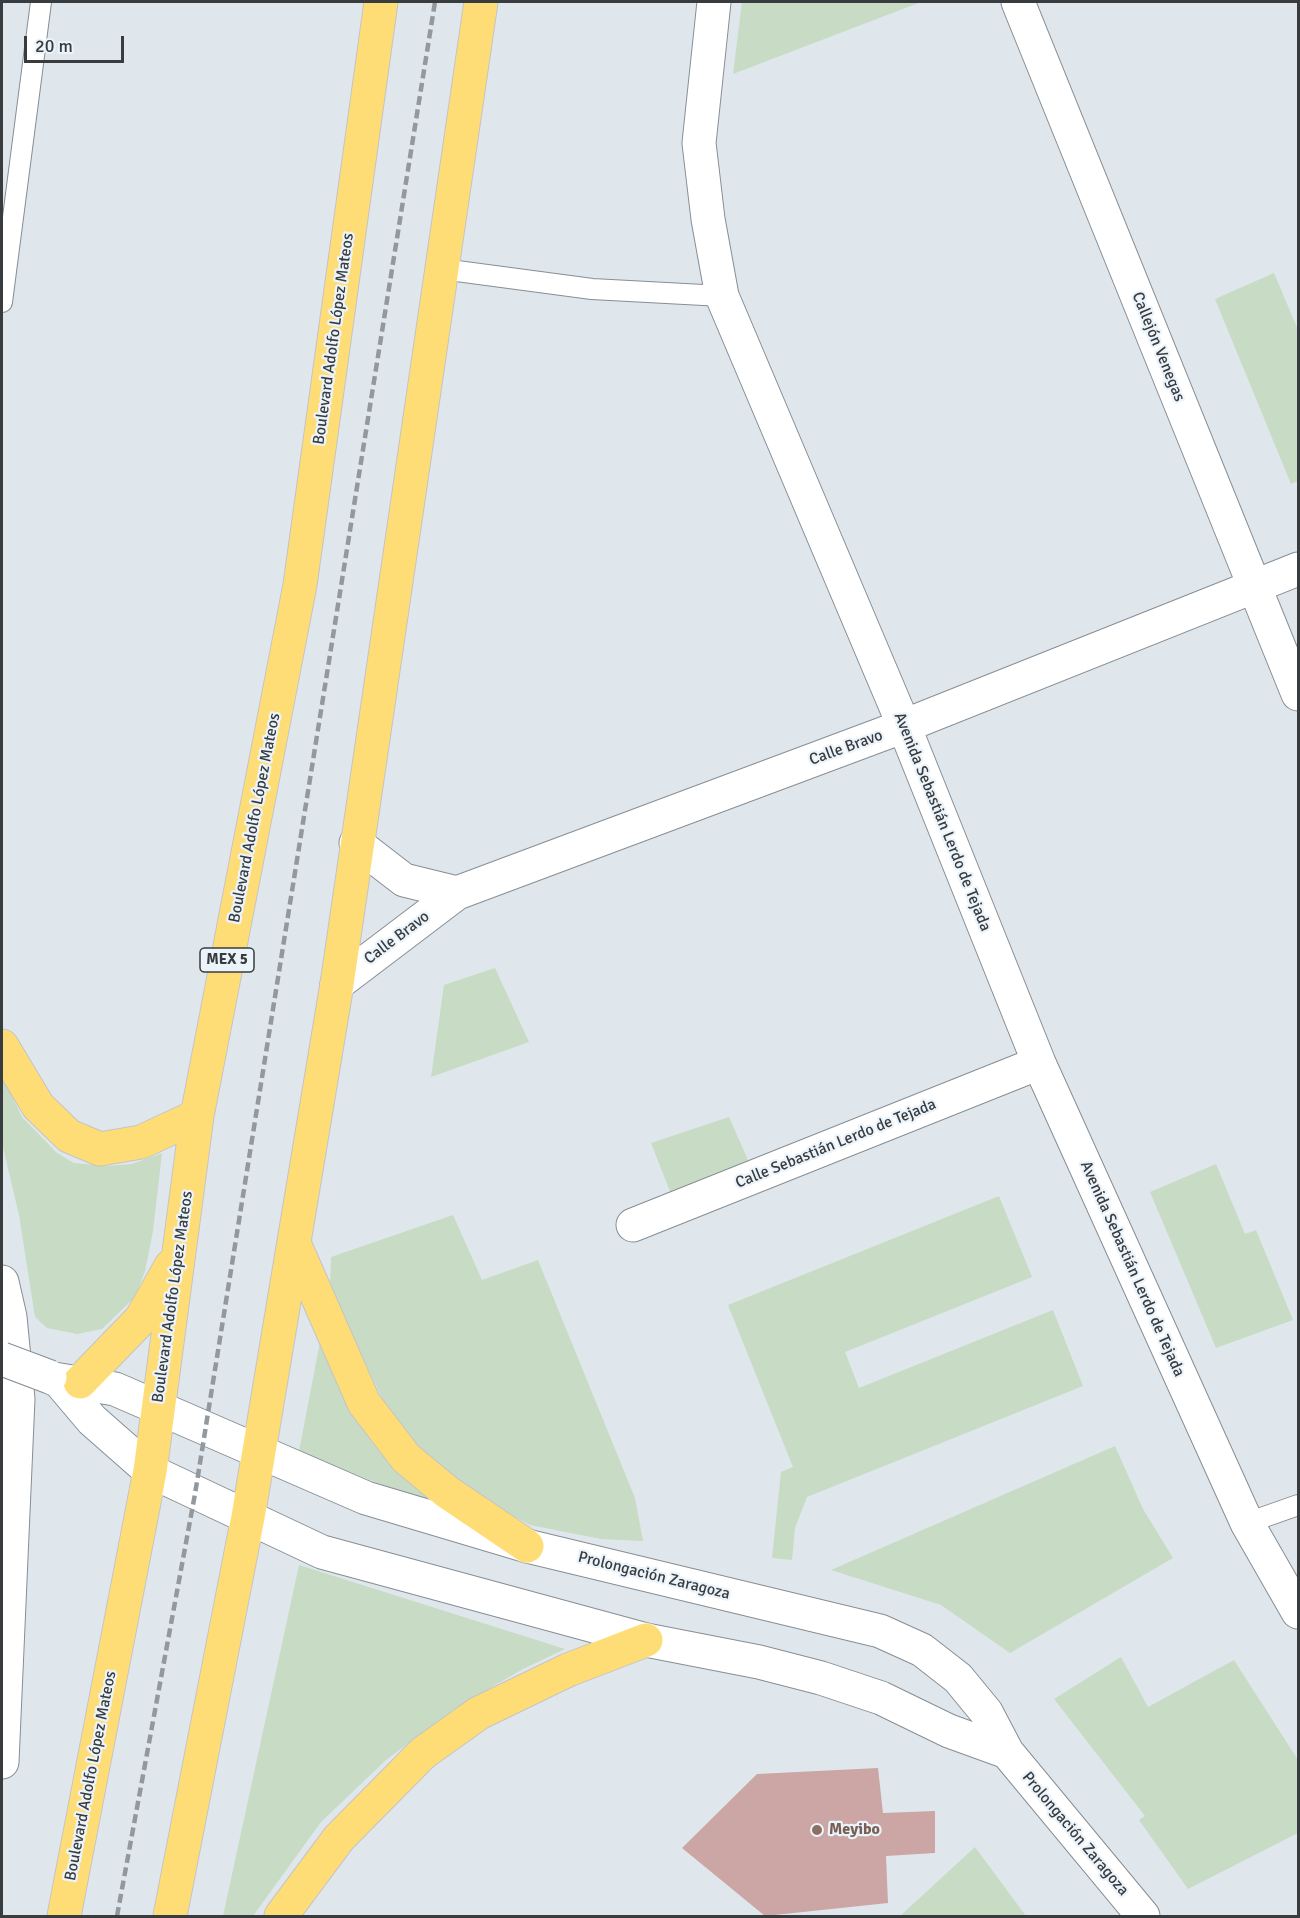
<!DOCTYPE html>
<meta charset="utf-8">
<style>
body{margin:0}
#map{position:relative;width:1300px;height:1918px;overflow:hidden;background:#dfe7ed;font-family:Signika,sans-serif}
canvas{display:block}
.frame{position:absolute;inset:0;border:3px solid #393c3f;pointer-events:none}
.scale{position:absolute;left:24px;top:36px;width:100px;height:27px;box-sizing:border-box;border:3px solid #393c3f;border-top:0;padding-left:8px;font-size:18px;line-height:21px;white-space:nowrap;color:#393c3f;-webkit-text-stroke:4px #ecf4fb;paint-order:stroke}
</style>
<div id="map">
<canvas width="1300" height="1918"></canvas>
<div class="frame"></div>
<div class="scale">20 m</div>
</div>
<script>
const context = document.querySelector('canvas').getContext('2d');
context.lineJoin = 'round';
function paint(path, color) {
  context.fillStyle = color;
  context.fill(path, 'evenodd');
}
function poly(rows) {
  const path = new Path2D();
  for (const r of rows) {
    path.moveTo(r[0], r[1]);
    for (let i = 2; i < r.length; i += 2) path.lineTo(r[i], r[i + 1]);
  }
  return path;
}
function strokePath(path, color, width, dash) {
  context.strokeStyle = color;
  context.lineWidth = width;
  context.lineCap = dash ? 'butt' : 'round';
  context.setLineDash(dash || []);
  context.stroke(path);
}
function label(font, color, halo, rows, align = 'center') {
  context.font = font + ' Signika,sans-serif';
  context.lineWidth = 4.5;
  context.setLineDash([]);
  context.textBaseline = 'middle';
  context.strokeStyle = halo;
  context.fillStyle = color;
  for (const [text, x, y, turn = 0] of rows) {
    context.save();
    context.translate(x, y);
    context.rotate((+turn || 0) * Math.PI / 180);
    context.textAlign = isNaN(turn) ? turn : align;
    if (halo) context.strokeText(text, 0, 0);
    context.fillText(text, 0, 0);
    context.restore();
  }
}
paint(poly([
 [742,2,921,2,733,74],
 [1274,273,1298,330,1298,481,1291,484,1215,299],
 [495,968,529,1042,431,1077,444,985],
 [2,1075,22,1117,57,1153,74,1163,107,1166,132,1164,162,1153,153,1231,145,1271,135,1297,102,1329,77,1334,47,1328,35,1317,19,1215,2,1143],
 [729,1117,755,1176,675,1204,651,1143],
 [1216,1164,1245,1234,1256,1230,1293,1320,1216,1348,1150,1192],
 [999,1196,1032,1277,845,1352,859,1388,1053,1310,1083,1386,807,1497,795,1528,792,1560,772,1558,781,1472,793,1467,728,1305],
 [453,1215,482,1280,538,1260,635,1498,643,1541,601,1539,530,1525,478,1497,424,1454,385,1405,330,1287,331,1257],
 [320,1342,346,1404,375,1445,398,1472,453,1514,299,1451],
 [1115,1446,1143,1509,1173,1558,1010,1653,941,1605,831,1570],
 [299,1565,565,1649,523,1669,456,1708,386,1760,321,1822,253,1916,223,1916],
 [1121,1657,1148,1707,1234,1660,1298,1760,1298,1833,1188,1889,1139,1820,1145,1816,1054,1699],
 [975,1847,1026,1916,900,1916]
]), '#c7dbc5');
paint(poly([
 [878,1768,883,1813,935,1811,935,1853,886,1856,888,1903,765,1916,682,1848,757,1774]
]), '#cca6a4');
const service = poly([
 [442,269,592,289,722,296],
 [2,302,41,2],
 [1247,1523,1298,1505]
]);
const minor = poly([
 [714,2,699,143,708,219,722,296,904,726,1039,1063,1247,1523,1298,1612],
 [1018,2,1298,694],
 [356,843,404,880,457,893],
 [337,984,457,893,904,726,1298,569],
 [633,1225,1039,1063],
 [2,1282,10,1317,18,1399,2,1762]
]);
const secondary = poly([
 [54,1379,115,1389,366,1498,527,1546,880,1631,922,1650,958,1678,986,1712,1007,1752,1143,1916],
 [59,1381,92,1420,150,1471,322,1552,646,1640,759,1662,821,1678,881,1698,949,1731,1007,1752]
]);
const primary = poly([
 [2,1046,38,1106,69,1136,100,1149,141,1142,197,1116],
 [294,1243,364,1403,406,1458,447,1492,527,1546],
 [80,1382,141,1319,171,1266],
 [64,1916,150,1471,197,1116,300,585,381,2],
 [170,1916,248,1517,337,984,481,2],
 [281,1916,339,1838,423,1753,479,1713,568,1670,646,1640]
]);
strokePath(service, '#878e94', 22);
strokePath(minor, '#878e94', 35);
strokePath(secondary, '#878e94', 35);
strokePath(primary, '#c4c4c5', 35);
strokePath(service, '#fff', 20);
strokePath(minor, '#fff', 33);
strokePath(secondary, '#fff', 33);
strokePath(primary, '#ffdd76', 33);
strokePath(poly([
 [117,1916,195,1494,435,2]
]), '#93989d', 4.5, [9, 4.5]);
const secondaryBridge = poly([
 [2,1359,50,1377]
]);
strokePath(secondaryBridge, '#878e94', 35, []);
strokePath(secondaryBridge, '#fff', 33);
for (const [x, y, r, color] of [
 [817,1830,6,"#8d6e63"]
]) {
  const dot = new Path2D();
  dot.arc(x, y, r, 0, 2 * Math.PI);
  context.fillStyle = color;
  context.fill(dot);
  strokePath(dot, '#ecf4fb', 2);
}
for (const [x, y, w] of [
 [227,960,54]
]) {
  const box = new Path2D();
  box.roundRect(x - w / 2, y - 12, w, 24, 4.5);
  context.fillStyle = '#ecf4fb';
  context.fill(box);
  strokePath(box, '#393c3f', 1.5);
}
label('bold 15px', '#393c3f', null, [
 ["MEX 5",227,960]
]);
label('16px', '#393c3f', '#ecf4fb', [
 ["Boulevard Adolfo López Mateos",334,339,-82],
 ["Callejón Venegas",1158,347,68],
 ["Calle Bravo",846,748,-20],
 ["Boulevard Adolfo López Mateos",255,818,-79],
 ["Avenida Sebastián Lerdo de Tejada",942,822,68],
 ["Calle Bravo",397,938,-37],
 ["Calle Sebastián Lerdo de Tejada",836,1144,-22],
 ["Avenida Sebastián Lerdo de Tejada",1132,1269,66],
 ["Boulevard Adolfo López Mateos",173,1297,-82],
 ["Prolongación Zaragoza",654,1576,14],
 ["Boulevard Adolfo López Mateos",91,1776,-79],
 ["Prolongación Zaragoza",1075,1834,50]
]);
label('bold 16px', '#785e54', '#ecf4fb', [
 ["Meyibo",829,1830]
], 'left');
</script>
